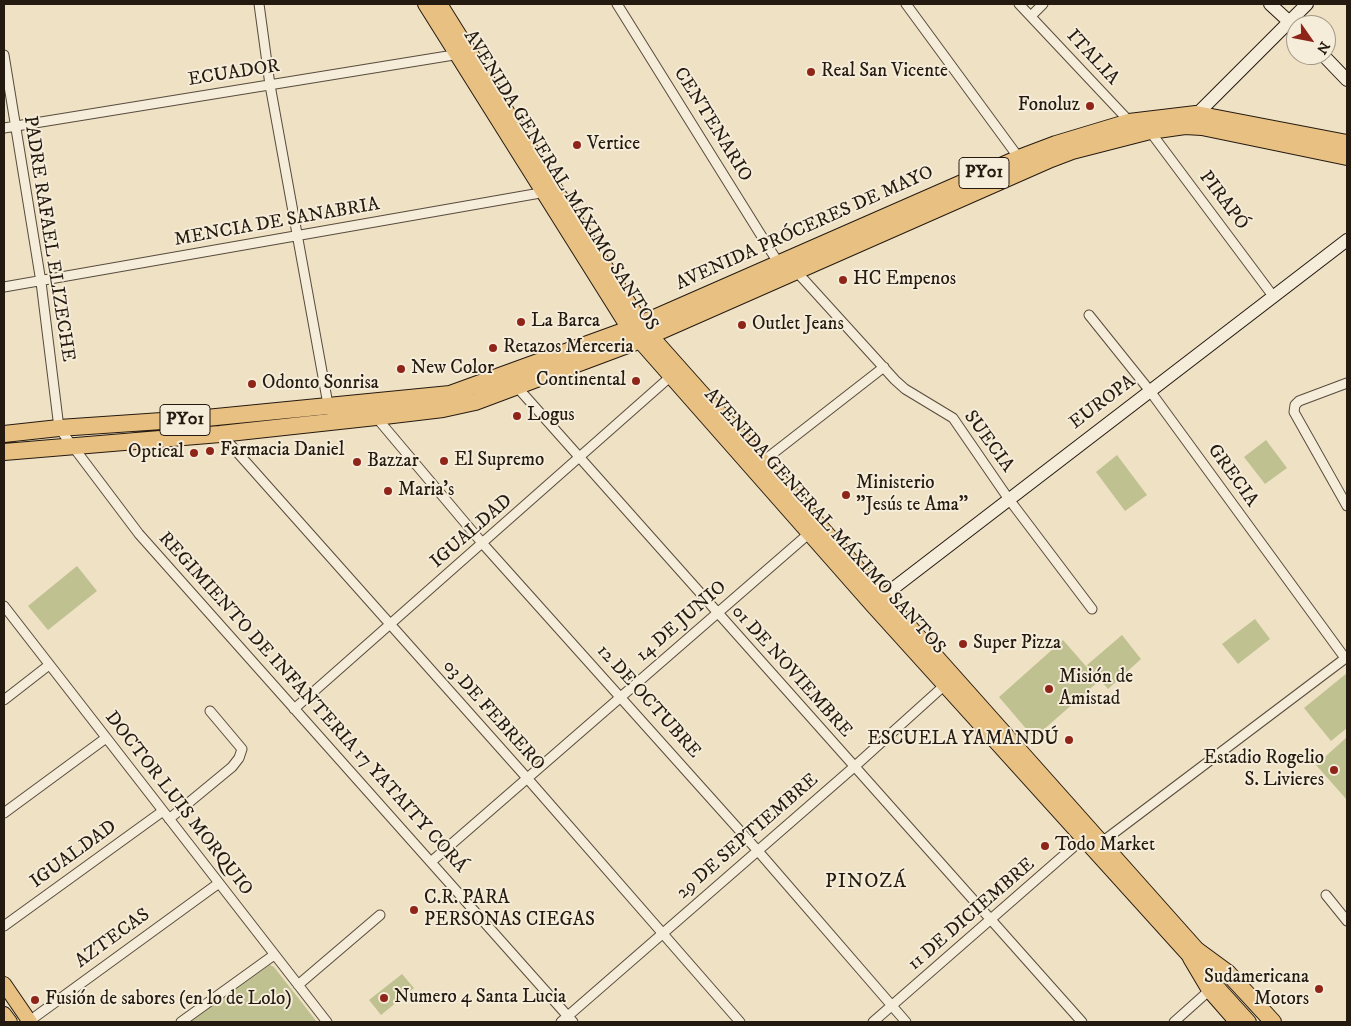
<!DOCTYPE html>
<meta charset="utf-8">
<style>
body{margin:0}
#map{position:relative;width:1351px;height:1026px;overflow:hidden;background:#efe1c4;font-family:"IM FELL DW Pica",serif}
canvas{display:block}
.frame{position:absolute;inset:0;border:5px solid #251a10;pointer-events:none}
.north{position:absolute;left:1286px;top:15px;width:50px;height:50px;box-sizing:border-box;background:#f5ecd9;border:1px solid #a29889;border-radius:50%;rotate:123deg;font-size:14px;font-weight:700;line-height:20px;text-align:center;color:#251a10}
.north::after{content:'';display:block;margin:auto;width:18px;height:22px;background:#8f2418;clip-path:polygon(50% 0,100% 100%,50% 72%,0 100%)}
</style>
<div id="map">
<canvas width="1351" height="1026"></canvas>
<div class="frame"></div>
<div class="north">N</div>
</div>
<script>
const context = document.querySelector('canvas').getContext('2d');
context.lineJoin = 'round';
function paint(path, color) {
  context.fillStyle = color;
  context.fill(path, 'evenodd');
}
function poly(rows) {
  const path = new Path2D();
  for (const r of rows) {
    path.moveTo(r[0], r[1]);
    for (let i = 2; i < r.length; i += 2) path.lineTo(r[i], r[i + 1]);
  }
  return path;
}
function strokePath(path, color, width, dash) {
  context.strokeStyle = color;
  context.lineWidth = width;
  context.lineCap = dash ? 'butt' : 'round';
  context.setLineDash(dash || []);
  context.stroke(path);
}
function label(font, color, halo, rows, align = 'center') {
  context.font = font + ' "IM FELL DW Pica",serif';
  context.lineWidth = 4;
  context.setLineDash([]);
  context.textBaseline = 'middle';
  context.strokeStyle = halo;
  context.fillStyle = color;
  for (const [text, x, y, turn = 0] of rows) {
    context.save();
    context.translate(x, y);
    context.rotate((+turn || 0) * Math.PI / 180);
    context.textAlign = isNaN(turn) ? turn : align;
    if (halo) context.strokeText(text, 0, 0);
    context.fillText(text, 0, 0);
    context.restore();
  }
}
paint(poly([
 [1266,440,1287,468,1265,484,1244,457],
 [1117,455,1147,495,1125,511,1096,472],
 [77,566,97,591,48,630,28,606],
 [1255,619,1270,639,1238,664,1222,644],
 [1122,635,1141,659,1108,689,1087,665],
 [1063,640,1099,681,1034,738,999,697],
 [1347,673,1347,728,1331,741,1304,708],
 [1347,737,1347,800,1316,765],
 [270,965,274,967,317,1022,190,1022],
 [402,974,414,988,381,1015,369,1000]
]), '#bfc190');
const street = poly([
 [259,4,270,85,329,410],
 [617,4,779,264],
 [906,4,1019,158],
 [1019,4,1130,122],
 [1031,16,1043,4],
 [4,55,41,282,59,428,139,534,573,1022],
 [4,128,460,54],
 [1149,130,1273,296],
 [796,271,895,380,905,389,953,418,1008,498,1092,609],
 [4,287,546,192],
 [1089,315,1150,391,1345,658],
 [1347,383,1299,401,1295,405,1294,412,1347,506],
 [517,387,1082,1022],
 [376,417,483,544,758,851,906,1022],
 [221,434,527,778,740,1022],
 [762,462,884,367],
 [4,606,327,1022],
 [4,700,49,665],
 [294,709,670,377],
 [4,813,106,738],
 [169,819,232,767,239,758,242,749,210,711],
 [1098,845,1347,657],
 [432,861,813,530],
 [1326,895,1347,921],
 [4,926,163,811],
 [298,985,380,915],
 [28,1022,219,883],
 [181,1022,274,955],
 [561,1022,854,767,947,683],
 [873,1022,1086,836],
 [1174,1022,1212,988]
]);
const secondary = poly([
 [1270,4,1296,28],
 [1323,55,1347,80],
 [1192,119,1307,4],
 [882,597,1347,240]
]);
const primary = poly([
 [425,4,629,329,872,605,1249,1022],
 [440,4,556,190,647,331,1205,958],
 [4,984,30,1022],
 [4,1014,10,1022]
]);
const highway = poly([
 [4,434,59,428,206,418,450,394,629,329,1019,158,1056,144,1129,122,1196,114,1347,143],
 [4,452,220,434,376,417,443,409,475,402,638,341,1051,159,1072,151,1150,131,1185,126,1202,127,1347,157],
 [1198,951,1228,973,1273,1022],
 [1191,958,1210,990,1238,1022]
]);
strokePath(street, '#584c3d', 11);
strokePath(secondary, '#251a10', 14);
strokePath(primary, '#251a10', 16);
strokePath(highway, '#251a10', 18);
strokePath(street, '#f5ecd9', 9);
strokePath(secondary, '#f5ecd9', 12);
strokePath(primary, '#e8c082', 14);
strokePath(highway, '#e8c082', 16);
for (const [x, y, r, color] of [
 [811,72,5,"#8f2418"],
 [1090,106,5,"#8f2418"],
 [577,145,5,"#8f2418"],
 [843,280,5,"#8f2418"],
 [521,322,5,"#8f2418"],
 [742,325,5,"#8f2418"],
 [493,348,5,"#8f2418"],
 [401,369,5,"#8f2418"],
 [636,381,5,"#8f2418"],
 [252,384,5,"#8f2418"],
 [517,416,5,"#8f2418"],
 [210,451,5,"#8f2418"],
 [194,453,5,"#8f2418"],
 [444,461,5,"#8f2418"],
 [357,462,5,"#8f2418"],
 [388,491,5,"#8f2418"],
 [846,495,5,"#8f2418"],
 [963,644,5,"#8f2418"],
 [1049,689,5,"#8f2418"],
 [1069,740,5,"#8f2418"],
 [1334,770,5,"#8f2418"],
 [1045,846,5,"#8f2418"],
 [414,910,5,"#8f2418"],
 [1319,989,5,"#8f2418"],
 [384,998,5,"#8f2418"],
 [35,1000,5,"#8f2418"]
]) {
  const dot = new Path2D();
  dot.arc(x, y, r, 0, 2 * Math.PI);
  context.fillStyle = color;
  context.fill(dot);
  strokePath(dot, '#f5ecd9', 2);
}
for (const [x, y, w] of [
 [984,173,50],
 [185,420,50]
]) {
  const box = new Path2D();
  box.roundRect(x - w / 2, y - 15.5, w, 31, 4);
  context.fillStyle = '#f5ecd9';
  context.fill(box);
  strokePath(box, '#251a10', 1);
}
label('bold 18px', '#251a10', null, [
 ["PY01",984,173],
 ["PY01",185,420]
]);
label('19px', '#251a10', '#f5ecd9', [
 ["ITALIA",1092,58,47],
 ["ECUADOR",234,74,-9],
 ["CENTENARIO",712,125,58],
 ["AVENIDA GENERAL MÁXIMO SANTOS",560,181,58],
 ["PIRAPÓ",1223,201,53],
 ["MENCIA DE SANABRIA",277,223,-10],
 ["AVENIDA PRÓCERES DE MAYO",805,229,-24],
 ["PADRE RAFAEL ELIZECHE",48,239,81],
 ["EUROPA",1103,403,-37],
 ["SUECIA",988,442,54],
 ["GRECIA",1232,476,54],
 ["AVENIDA GENERAL MÁXIMO SANTOS",824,522,48],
 ["IGUALDAD",472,532,-41],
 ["14 DE JUNIO",682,622,-41],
 ["01 DE NOVIEMBRE",791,672,48],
 ["12 DE OCTUBRE",648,702,48],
 ["REGIMIENTO DE INFANTERIA 17 YATAITY CORÁ",312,703,48],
 ["03 DE FEBRERO",493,716,48],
 ["DOCTOR LUIS MORQUIO",178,804,52],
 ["29 DE SEPTIEMBRE",748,837,-41],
 ["IGUALDAD",74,855,-36],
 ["11 DE DICIEMBRE",972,915,-41],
 ["AZTECAS",113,939,-36]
]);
label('19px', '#251a10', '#f5ecd9', [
 ["Real San Vicente",821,72],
 ["Fonoluz",1080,106,"right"],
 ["Vertice",587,145],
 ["HC Empenos",853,280],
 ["La Barca",531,322],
 ["Outlet Jeans",752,325],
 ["Retazos Merceria",503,348],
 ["New Color",411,369],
 ["Continental",626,381,"right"],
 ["Odonto Sonrisa",262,384],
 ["Logus",527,416],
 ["Farmacia Daniel",220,451],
 ["Optical",184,453,"right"],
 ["El Supremo",454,461],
 ["Bazzar",367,462],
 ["Ministerio",856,484],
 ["\"Jesús te Ama\"",856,506],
 ["Maria's",398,491],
 ["Super Pizza",973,644],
 ["Misión de",1059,678],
 ["Amistad",1059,700],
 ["ESCUELA YAMANDÚ",1059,740,"right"],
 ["Estadio Rogelio",1324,759,"right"],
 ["S. Livieres",1324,781,"right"],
 ["Todo Market",1055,846],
 ["C.R. PARA",424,899],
 ["PERSONAS CIEGAS",424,921],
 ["Sudamericana",1309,978,"right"],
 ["Motors",1309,1000,"right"],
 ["Numero 4 Santa Lucia",394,998],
 ["Fusión de sabores (en lo de Lolo)",45,1000]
], 'left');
context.letterSpacing = '1px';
label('20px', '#251a10', '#f5ecd9', [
 ["PINOZÁ",866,883]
]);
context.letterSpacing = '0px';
</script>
